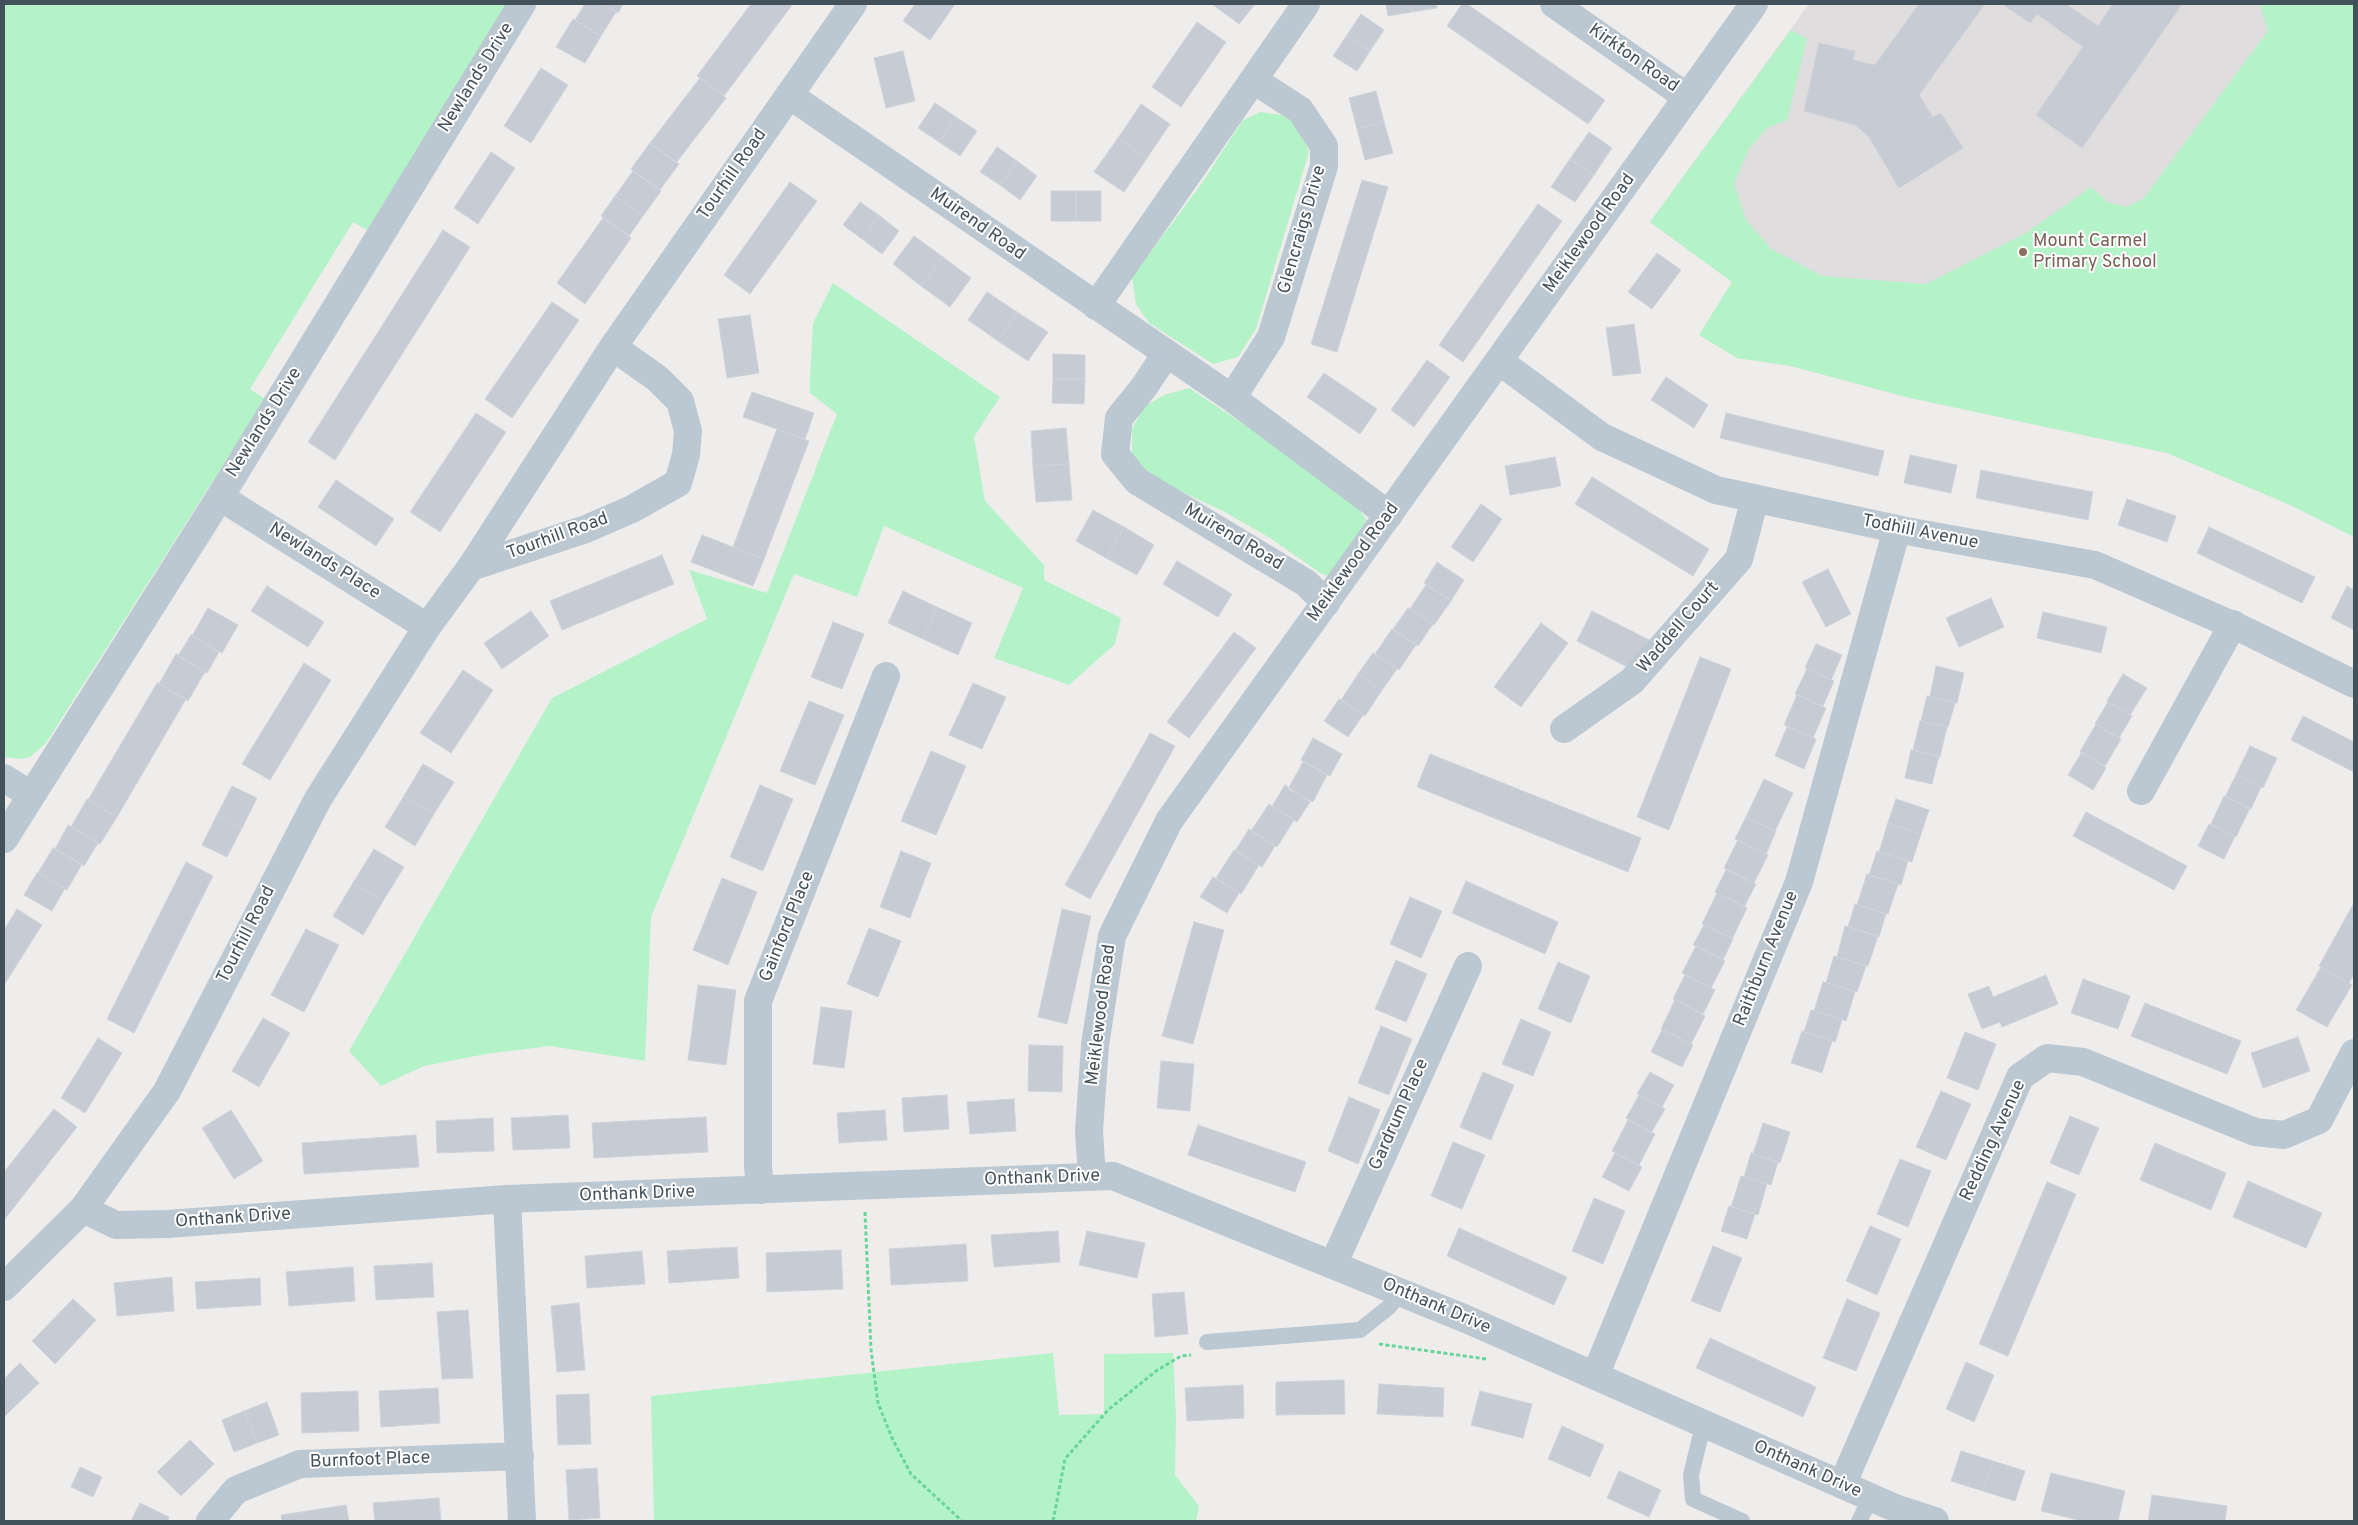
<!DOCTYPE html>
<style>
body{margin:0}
#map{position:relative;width:2358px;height:1525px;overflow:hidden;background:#efecec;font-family:Overpass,sans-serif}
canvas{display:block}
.frame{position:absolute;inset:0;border:5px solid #43515b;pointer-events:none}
</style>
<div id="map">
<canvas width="2358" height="1525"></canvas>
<div class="frame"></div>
</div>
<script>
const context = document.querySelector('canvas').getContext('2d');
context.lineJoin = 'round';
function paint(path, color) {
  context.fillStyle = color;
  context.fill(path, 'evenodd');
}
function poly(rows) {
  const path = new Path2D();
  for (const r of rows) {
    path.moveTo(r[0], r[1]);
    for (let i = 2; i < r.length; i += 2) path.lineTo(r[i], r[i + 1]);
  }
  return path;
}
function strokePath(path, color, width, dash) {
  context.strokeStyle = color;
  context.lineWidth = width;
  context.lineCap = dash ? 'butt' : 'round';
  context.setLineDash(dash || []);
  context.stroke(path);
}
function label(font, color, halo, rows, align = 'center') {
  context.font = font + ' Overpass,sans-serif';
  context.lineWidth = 4;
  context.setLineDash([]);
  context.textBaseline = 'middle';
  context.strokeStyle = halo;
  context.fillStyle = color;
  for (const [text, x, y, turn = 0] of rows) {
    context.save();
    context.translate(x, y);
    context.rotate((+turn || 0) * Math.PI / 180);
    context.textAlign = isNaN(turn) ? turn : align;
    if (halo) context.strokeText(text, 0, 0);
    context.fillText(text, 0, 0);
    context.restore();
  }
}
paint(poly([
 [1809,4,2354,4,2354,537,2288,504,2167,453,1906,397,1791,366,1737,358,1699,335,1732,282,1650,222]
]), '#e0ddde');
paint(poly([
 [4,4,510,4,369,231,353,222,250,389,265,399,46,743,30,757,20,759,4,757],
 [2260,4,2354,4,2354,537,2288,504,2167,453,1906,397,1791,366,1737,358,1699,335,1732,282,1650,222,1791,30,1807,39,1787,120,1767,128,1748,150,1734,184,1746,220,1771,249,1822,276,1926,284,2026,233,2091,187,2107,202,2126,207,2143,199,2268,31],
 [1260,112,1283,115,1299,127,1309,152,1256,329,1238,357,1213,364,1149,323,1136,304,1132,277,1202,183,1243,120],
 [833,283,1000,397,974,437,985,501,1044,565,1044,580,1121,618,1115,644,1069,685,994,658,1023,588,884,526,857,597,794,574,651,917,645,1061,550,1046,486,1054,424,1066,381,1086,349,1051,552,698,707,619,689,570,767,593,837,414,810,393,810,378,813,323],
 [1189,388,1266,439,1353,501,1368,522,1334,576,1323,575,1270,538,1223,511,1143,474,1132,455,1132,429,1144,407,1164,395],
 [1053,1353,1059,1415,1104,1414,1104,1354,1173,1353,1176,1416,1175,1475,1199,1506,1196,1521,654,1521,651,1396]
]), '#b4f3c8');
const building = poly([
 [585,4,603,4,616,12,601,36,575,20,585,4],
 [603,4,623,4,618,13,603,4],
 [751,4,792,5,724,96,697,76,751,4],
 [915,4,955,4,930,40,903,21,915,4],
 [1212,4,1255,4,1239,24,1212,4],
 [1386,4,1411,4,1412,12,1388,16,1386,4],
 [1411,4,1436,4,1437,8,1412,12,1411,4],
 [1462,4,1467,4,1605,100,1588,124,1447,26,1462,4],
 [1919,4,1985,4,1919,95,1933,117,1941,113,1963,148,1899,188,1869,137,1855,125,1804,111,1819,43,1855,51,1853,60,1875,65,1919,4],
 [2002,4,2066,4,2098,26,2113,4,2182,4,2082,148,2036,115,2083,47,2037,14,2030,23,2002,4],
 [1361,14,1384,30,1370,51,1347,35,1361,14],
 [573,19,601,36,585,63,556,47,573,19],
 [1197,22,1226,42,1181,107,1152,87,1197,22],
 [1347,35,1370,51,1357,71,1333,56,1347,35],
 [903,51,915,101,886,108,874,58,903,51],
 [541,68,568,85,531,143,504,126,541,68],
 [700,78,726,98,676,163,650,143,700,78],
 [1376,91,1384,122,1357,129,1349,98,1376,91],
 [935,103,956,117,939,142,918,128,935,103],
 [1141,104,1170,124,1147,158,1118,138,1141,104],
 [956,117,977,131,960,156,939,142,956,117],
 [1384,122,1393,153,1365,160,1357,129,1384,122],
 [1589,132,1612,148,1594,175,1570,159,1589,132],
 [1118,138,1147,158,1124,192,1094,172,1118,138],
 [650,143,679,164,660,190,631,169,650,143],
 [997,147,1017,161,1000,185,980,172,997,147],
 [491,152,515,168,478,224,454,208,491,152],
 [1570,159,1594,175,1575,202,1551,187,1570,159],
 [1017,161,1037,176,1020,200,1000,185,1017,161],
 [633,171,661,191,643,216,615,196,633,171],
 [1362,180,1388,187,1337,352,1311,344,1362,180],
 [790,182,817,201,750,294,724,275,790,182],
 [1051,191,1076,191,1076,221,1051,221,1051,191],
 [1076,191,1101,191,1101,221,1076,221,1076,191],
 [615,196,643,216,629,236,601,216,615,196],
 [860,202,880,216,862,239,843,225,860,202],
 [1538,204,1562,221,1463,362,1439,345,1538,204],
 [880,216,899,231,882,254,862,239,880,216],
 [603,218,631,238,585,304,557,283,603,218],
 [443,230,470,247,335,460,308,442,443,230],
 [914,236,943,257,921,286,893,264,914,236],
 [1657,253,1681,270,1652,309,1628,292,1657,253],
 [943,257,971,278,950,307,921,286,943,257],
 [987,292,1017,312,998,341,968,320,987,292],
 [552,302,579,320,512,418,485,399,552,302],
 [1017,312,1048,332,1028,361,998,341,1017,312],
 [750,315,759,373,727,378,718,319,750,315],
 [1634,324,1641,373,1613,376,1606,328,1634,324],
 [1053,354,1085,355,1085,379,1053,379,1053,354],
 [1427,360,1450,377,1414,427,1391,410,1427,360],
 [1324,373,1377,409,1360,434,1307,397,1324,373],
 [1666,377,1708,405,1694,428,1651,400,1666,377],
 [1053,379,1085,379,1084,404,1052,403,1053,379],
 [752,392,814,413,805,439,743,417,752,392],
 [476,413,506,432,440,532,410,512,476,413],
 [1726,413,1884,451,1878,476,1720,438,1726,413],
 [1066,428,1069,464,1033,466,1031,431,1066,428],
 [777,429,809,441,764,559,733,547,777,429],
 [1910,455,1957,465,1951,493,1904,483,1910,455],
 [1555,457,1561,486,1510,495,1505,466,1555,457],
 [1069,464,1072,500,1036,502,1033,466,1069,464],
 [1981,470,2093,492,2088,520,1976,498,1981,470],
 [1592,477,1709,549,1693,576,1575,504,1592,477],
 [336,480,394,519,376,546,318,507,336,480],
 [2127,499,2176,516,2167,542,2118,525,2127,499],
 [1481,504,1502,519,1473,562,1451,547,1481,504],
 [1093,510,1124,527,1106,558,1076,541,1093,510],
 [1124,527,1154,545,1137,575,1106,558,1124,527],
 [2209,527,2315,577,2302,603,2197,553,2209,527],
 [702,535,764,559,753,586,691,562,702,535],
 [662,555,674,584,562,630,550,601,662,555],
 [1177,561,1232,594,1218,617,1163,584,1177,561],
 [1437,562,1464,580,1451,601,1424,583,1437,562],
 [1828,569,1851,614,1826,627,1802,582,1828,569],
 [1426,585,1451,601,1434,625,1410,609,1426,585],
 [267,586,324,622,308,647,251,611,267,586],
 [2347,586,2354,590,2354,630,2331,618,2347,586],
 [903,591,937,607,923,639,888,623,903,591],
 [1991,598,2004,627,1959,647,1946,618,1991,598],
 [937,607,972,623,958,655,923,639,937,607],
 [208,608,238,625,222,653,192,636,208,608],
 [1408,608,1433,624,1418,646,1393,629,1408,608],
 [531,611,549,636,502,669,484,643,531,611],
 [1592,611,1653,642,1637,672,1577,641,1592,611],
 [2043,612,2107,627,2101,653,2037,638,2043,612],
 [833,622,864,634,842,689,811,677,833,622],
 [1541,623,1568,643,1521,707,1494,687,1541,623],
 [1392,629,1416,645,1399,670,1375,654,1392,629],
 [1234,632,1256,648,1189,738,1167,722,1234,632],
 [191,635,219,652,207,673,178,656,191,635],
 [1816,644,1842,655,1831,680,1805,668,1816,644],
 [1373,653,1397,669,1382,690,1358,674,1373,653],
 [176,654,205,672,188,701,159,684,176,654],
 [1700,657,1731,669,1669,830,1637,817,1700,657],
 [304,663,331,680,270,780,242,764,304,663],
 [1936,666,1964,673,1957,703,1930,697,1936,666],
 [1807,669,1834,681,1823,706,1795,694,1807,669],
 [463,670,493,690,451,753,420,733,463,670],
 [1358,674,1382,690,1365,716,1341,700,1358,674],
 [2123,674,2147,688,2130,715,2107,701,2123,674],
 [157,683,186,699,117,817,88,800,157,683],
 [973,683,1006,697,982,749,949,735,973,683],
 [1797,695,1826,708,1813,738,1784,725,1797,695],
 [1927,696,1955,703,1948,727,1921,721,1927,696],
 [1339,699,1363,715,1348,737,1324,721,1339,699],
 [809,701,844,715,815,785,780,771,809,701],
 [2108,702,2132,716,2119,738,2095,724,2108,702],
 [2303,716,2354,742,2354,772,2291,740,2303,716],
 [1920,721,1947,727,1940,757,1913,750,1920,721],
 [2096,724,2121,739,2105,766,2080,752,2096,724],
 [1787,727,1816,739,1804,769,1775,756,1787,727],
 [1150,733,1175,746,1090,899,1065,885,1150,733],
 [1313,738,1342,754,1330,776,1301,760,1313,738],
 [2250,746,2277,758,2263,788,2236,775,2250,746],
 [1911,750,1939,756,1932,784,1905,778,1911,750],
 [931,751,966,766,936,835,901,821,931,751],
 [2082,752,2106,768,2093,790,2068,775,2082,752],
 [1430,754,1641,838,1628,872,1417,787,1430,754],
 [1303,762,1327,775,1313,802,1288,789,1303,762],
 [423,764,454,782,434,814,404,796,423,764],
 [2236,775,2261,787,2251,809,2225,797,2236,775],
 [1764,779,1793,793,1775,831,1746,817,1764,779],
 [760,785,793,799,763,871,730,857,760,785],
 [1285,785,1310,802,1297,822,1272,806,1285,785],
 [232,786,257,798,242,828,217,815,232,786],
 [404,796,434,814,415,846,385,827,404,796],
 [2224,796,2250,808,2236,837,2211,824,2224,796],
 [87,799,117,817,100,844,71,827,87,799],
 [1896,799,1929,810,1921,834,1888,823,1896,799],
 [1269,804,1294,820,1277,847,1251,831,1269,804],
 [2086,812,2187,866,2174,890,2073,836,2086,812],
 [217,815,242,828,227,857,202,845,217,815],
 [1746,817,1776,831,1766,854,1735,839,1746,817],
 [1888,823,1921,834,1912,862,1879,852,1888,823],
 [2209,824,2235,836,2224,859,2198,846,2209,824],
 [68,825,98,843,84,866,55,849,68,825],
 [1249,829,1275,846,1262,867,1235,851,1249,829],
 [1738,840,1768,855,1754,883,1724,868,1738,840],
 [53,848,82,864,67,890,38,873,53,848],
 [374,849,404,867,383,901,353,883,374,849],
 [1234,850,1259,865,1241,894,1216,878,1234,850],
 [901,851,931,863,910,918,880,907,901,851],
 [1877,851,1908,861,1901,885,1869,875,1877,851],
 [186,862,213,876,134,1033,107,1019,186,862],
 [1726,870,1756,884,1744,907,1715,892,1726,870],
 [37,873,65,888,52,911,24,895,37,873],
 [1867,874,1898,884,1888,914,1857,905,1867,874],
 [1213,877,1239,893,1227,913,1200,897,1213,877],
 [722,878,757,892,728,965,693,950,722,878],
 [1466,881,1558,922,1545,954,1452,913,1466,881],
 [353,883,383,901,363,935,333,916,353,883],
 [1717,893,1747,908,1732,939,1702,924,1717,893],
 [1410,897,1442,911,1421,958,1390,944,1410,897],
 [2354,903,2354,924,2345,919,2354,903],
 [1855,904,1886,914,1879,937,1848,927,1855,904],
 [17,909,42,925,4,985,4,930,17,909],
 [1062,909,1091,916,1067,1024,1038,1017,1062,909],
 [2345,919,2354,924,2354,974,2349,983,2319,966,2345,919],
 [1194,922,1224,930,1193,1044,1162,1036,1194,922],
 [1704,925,1733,939,1723,960,1693,945,1704,925],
 [1845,926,1878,936,1868,966,1837,957,1845,926],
 [869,928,901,941,878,997,847,984,869,928],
 [306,929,339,945,304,1012,271,995,306,929],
 [1696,946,1725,961,1711,988,1682,973,1696,946],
 [1834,956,1866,966,1857,992,1826,983,1834,956],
 [1396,960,1427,974,1406,1022,1375,1009,1396,960],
 [1558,962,1590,976,1571,1023,1538,1009,1558,962],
 [2321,967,2352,985,2327,1027,2296,1010,2321,967],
 [1685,975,1715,990,1703,1014,1673,999,1685,975],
 [2046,975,2058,1004,2002,1027,2000,1022,1982,1029,1968,994,1989,986,1993,997,2046,975],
 [2083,979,2130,996,2118,1029,2071,1013,2083,979],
 [1823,982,1855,992,1846,1021,1814,1011,1823,982],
 [698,985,736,990,726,1065,688,1060,698,985],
 [1675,1000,1705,1016,1691,1044,1661,1029,1675,1000],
 [2145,1003,2241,1041,2227,1074,2131,1036,2145,1003],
 [821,1007,852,1011,844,1068,813,1064,821,1007],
 [1811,1010,1842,1020,1835,1042,1804,1032,1811,1010],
 [263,1018,290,1033,259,1087,232,1071,263,1018],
 [1521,1019,1551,1032,1533,1076,1502,1064,1521,1019],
 [1381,1026,1412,1039,1389,1095,1358,1083,1381,1026],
 [1662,1030,1693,1045,1682,1067,1651,1052,1662,1030],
 [1802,1031,1832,1041,1822,1073,1791,1063,1802,1031],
 [1965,1032,1996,1044,1978,1090,1947,1078,1965,1032],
 [2298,1037,2310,1071,2263,1088,2251,1053,2298,1037],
 [98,1038,122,1053,85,1113,61,1098,98,1038],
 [1029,1045,1063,1046,1062,1092,1028,1091,1029,1045],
 [1161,1061,1194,1064,1190,1111,1157,1108,1161,1061],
 [1483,1072,1514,1085,1491,1140,1460,1127,1483,1072],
 [1650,1072,1674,1085,1662,1107,1637,1094,1650,1072],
 [1941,1091,1971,1104,1946,1160,1916,1147,1941,1091],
 [947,1095,949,1129,904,1132,902,1098,947,1095],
 [1639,1095,1665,1109,1651,1133,1626,1118,1639,1095],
 [1349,1097,1380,1110,1358,1164,1328,1151,1349,1097],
 [1014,1099,1016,1131,970,1134,967,1102,1014,1099],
 [54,1109,77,1127,4,1220,4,1172,54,1109],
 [231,1110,263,1161,234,1179,202,1128,231,1110],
 [885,1110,887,1140,839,1143,837,1113,885,1110],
 [568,1115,570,1148,513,1150,511,1118,568,1115],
 [2070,1116,2099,1128,2079,1175,2050,1163,2070,1116],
 [706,1117,708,1152,594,1158,592,1123,706,1117],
 [493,1118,494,1151,437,1153,436,1121,493,1118],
 [1628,1120,1655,1134,1639,1165,1612,1151,1628,1120],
 [1763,1123,1790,1132,1780,1163,1753,1154,1763,1123],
 [1198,1125,1306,1162,1295,1192,1188,1155,1198,1125],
 [416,1135,419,1167,304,1174,302,1143,416,1135],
 [1453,1142,1485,1155,1462,1209,1431,1196,1453,1142],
 [2155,1143,2226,1173,2211,1210,2140,1180,2155,1143],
 [1615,1153,1642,1167,1629,1191,1602,1177,1615,1153],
 [1751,1153,1778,1162,1771,1185,1744,1177,1751,1153],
 [1900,1159,1931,1171,1908,1227,1877,1214,1900,1159],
 [1741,1176,1767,1184,1758,1215,1731,1207,1741,1176],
 [2248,1181,2322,1213,2306,1248,2233,1217,2248,1181],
 [2047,1182,2076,1194,2008,1356,1979,1344,2047,1182],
 [1594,1198,1625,1211,1603,1264,1572,1251,1594,1198],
 [1729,1206,1755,1214,1747,1239,1721,1231,1729,1206],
 [1870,1226,1901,1239,1877,1295,1846,1281,1870,1226],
 [1459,1228,1567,1277,1554,1305,1447,1256,1459,1228],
 [1058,1231,1060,1262,994,1267,991,1235,1058,1231],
 [1087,1231,1145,1243,1137,1278,1079,1265,1087,1231],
 [966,1244,968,1281,891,1285,889,1249,966,1244],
 [1713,1246,1742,1258,1720,1312,1691,1301,1713,1246],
 [737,1247,739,1278,669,1283,667,1251,737,1247],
 [841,1250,843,1289,767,1292,766,1253,841,1250],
 [642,1251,645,1284,587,1288,585,1256,642,1251],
 [432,1263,434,1297,376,1300,374,1266,432,1263],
 [353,1267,355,1301,289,1306,286,1272,353,1267],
 [172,1277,174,1311,117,1316,114,1283,172,1277],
 [260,1278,261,1305,197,1309,195,1282,260,1278],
 [1184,1292,1188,1334,1155,1337,1152,1294,1184,1292],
 [73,1299,96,1320,55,1364,32,1341,73,1299],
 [1847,1299,1880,1313,1856,1371,1823,1358,1847,1299],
 [579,1303,585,1370,557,1372,551,1306,579,1303],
 [468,1310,473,1378,442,1379,437,1312,468,1310],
 [1710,1338,1816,1387,1803,1417,1696,1368,1710,1338],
 [1966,1362,1994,1375,1974,1422,1946,1409,1966,1362],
 [20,1363,39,1383,4,1417,4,1379,20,1363],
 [1344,1380,1345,1414,1276,1415,1276,1382,1344,1380],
 [1379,1384,1444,1388,1443,1417,1377,1414,1379,1384],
 [1243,1385,1244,1418,1187,1421,1185,1388,1243,1385],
 [438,1388,440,1423,381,1427,379,1391,438,1388],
 [358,1391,359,1431,302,1433,301,1393,358,1391],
 [1480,1391,1532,1404,1523,1438,1471,1425,1480,1391],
 [589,1394,591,1444,558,1445,556,1395,589,1394],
 [267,1402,279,1435,257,1443,244,1411,267,1402],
 [244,1411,257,1443,234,1452,222,1420,244,1411],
 [1562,1426,1604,1445,1590,1477,1548,1459,1562,1426],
 [190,1440,214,1464,181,1496,157,1472,190,1440],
 [1961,1451,1993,1461,1983,1491,1951,1481,1961,1451],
 [1993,1461,2025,1471,2015,1501,1983,1491,1993,1461],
 [80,1467,102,1477,93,1497,71,1487,80,1467],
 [597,1468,600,1518,569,1520,566,1470,597,1468],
 [1619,1471,1661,1490,1649,1517,1607,1498,1619,1471],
 [2051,1473,2125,1491,2118,1521,2082,1521,2041,1511,2051,1473],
 [2152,1495,2227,1506,2225,1521,2148,1521,2152,1495],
 [439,1498,441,1521,375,1521,373,1503,439,1498],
 [140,1503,169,1517,168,1521,131,1521,140,1503],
 [346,1505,349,1521,282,1521,281,1515,346,1505]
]);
paint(building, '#c7cbd3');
strokePath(building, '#cfd3d9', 1);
strokePath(poly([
 [865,1212,871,1350,878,1403,892,1438,911,1474,962,1521],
 [1379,1344,1486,1359],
 [1053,1521,1065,1459,1108,1410,1156,1371,1181,1356,1191,1355]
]), '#68d599', 3, [4, 2.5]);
strokePath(poly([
 [1207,1342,1360,1330,1389,1307,1400,1292],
 [1707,1426,1700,1438,1691,1475,1693,1499,1742,1521],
 [1859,1521,1871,1498]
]), '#bbc8d1', 16);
strokePath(poly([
 [1554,4,1687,97],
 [789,95,1232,398,1389,515],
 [1096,306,1306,4],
 [1166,354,1144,387,1119,418,1115,454,1137,481,1306,583,1326,603],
 [1499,361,1602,437,1716,490,1906,531,2095,565,2244,630,2354,684],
 [1232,398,1271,337,1324,166,1324,146,1300,110,1255,81],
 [220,497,427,627],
 [471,567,586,529,632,509,678,483,686,455,688,431,680,401,658,379,613,347],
 [1564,729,1632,681,1739,559,1755,498],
 [4,778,31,795],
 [2141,791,2233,624],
 [4,839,220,497,522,4],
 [1092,1177,1089,1131,1095,1045,1112,936,1169,821,1754,4],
 [760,1190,758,1166,758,1001,886,676],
 [507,1199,522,1521],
 [83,1209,116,1225,167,1224,507,1199,1113,1176,1466,1319,1895,1508,1935,1521],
 [1333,1265,1468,966],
 [4,1287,83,1209,167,1091,318,799,427,627,471,567,613,347,853,4],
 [1595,1376,1799,882,1897,529],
 [1842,1485,2020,1077,2047,1058,2083,1062,2255,1132,2284,1135,2319,1120,2354,1053],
 [210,1521,236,1490,300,1464,520,1456]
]), '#bbc8d1', 28);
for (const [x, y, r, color] of [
 [2023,252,5,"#8d6e63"]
]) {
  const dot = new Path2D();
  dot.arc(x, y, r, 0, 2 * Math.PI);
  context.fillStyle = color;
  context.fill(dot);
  strokePath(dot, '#fff', 2);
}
label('18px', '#43515b', '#fff', [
 ["Kirkton Road",1633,59,35],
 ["Newlands Drive",477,78,-58],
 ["Tourhill Road",733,175,-55],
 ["Muirend Road",977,225,35],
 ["Glencraigs Drive",1303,230,-74],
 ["Meiklewood Road",1590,234,-54],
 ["Newlands Drive",265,423,-58],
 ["Todhill Avenue",1920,533,11],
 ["Tourhill Road",558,537,-20],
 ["Muirend Road",1233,538,31],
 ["Newlands Place",324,562,32],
 ["Meiklewood Road",1354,563,-54],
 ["Waddell Court",1679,628,-49],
 ["Gainford Place",788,927,-68],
 ["Tourhill Road",247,935,-63],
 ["Raithburn Avenue",1767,959,-68],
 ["Meiklewood Road",1102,1015,-83],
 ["Gardrum Place",1400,1115,-66],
 ["Redding Avenue",1994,1141,-65],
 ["Onthank Drive",1042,1179,-2],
 ["Onthank Drive",637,1195,-2],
 ["Onthank Drive",233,1219,-4],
 ["Onthank Drive",1436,1307,23],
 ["Burnfoot Place",370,1461,-2],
 ["Onthank Drive",1807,1470,24]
]);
label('18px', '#785e54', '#fff', [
 ["Mount Carmel",2033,242],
 ["Primary School",2033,263]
], 'left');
</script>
